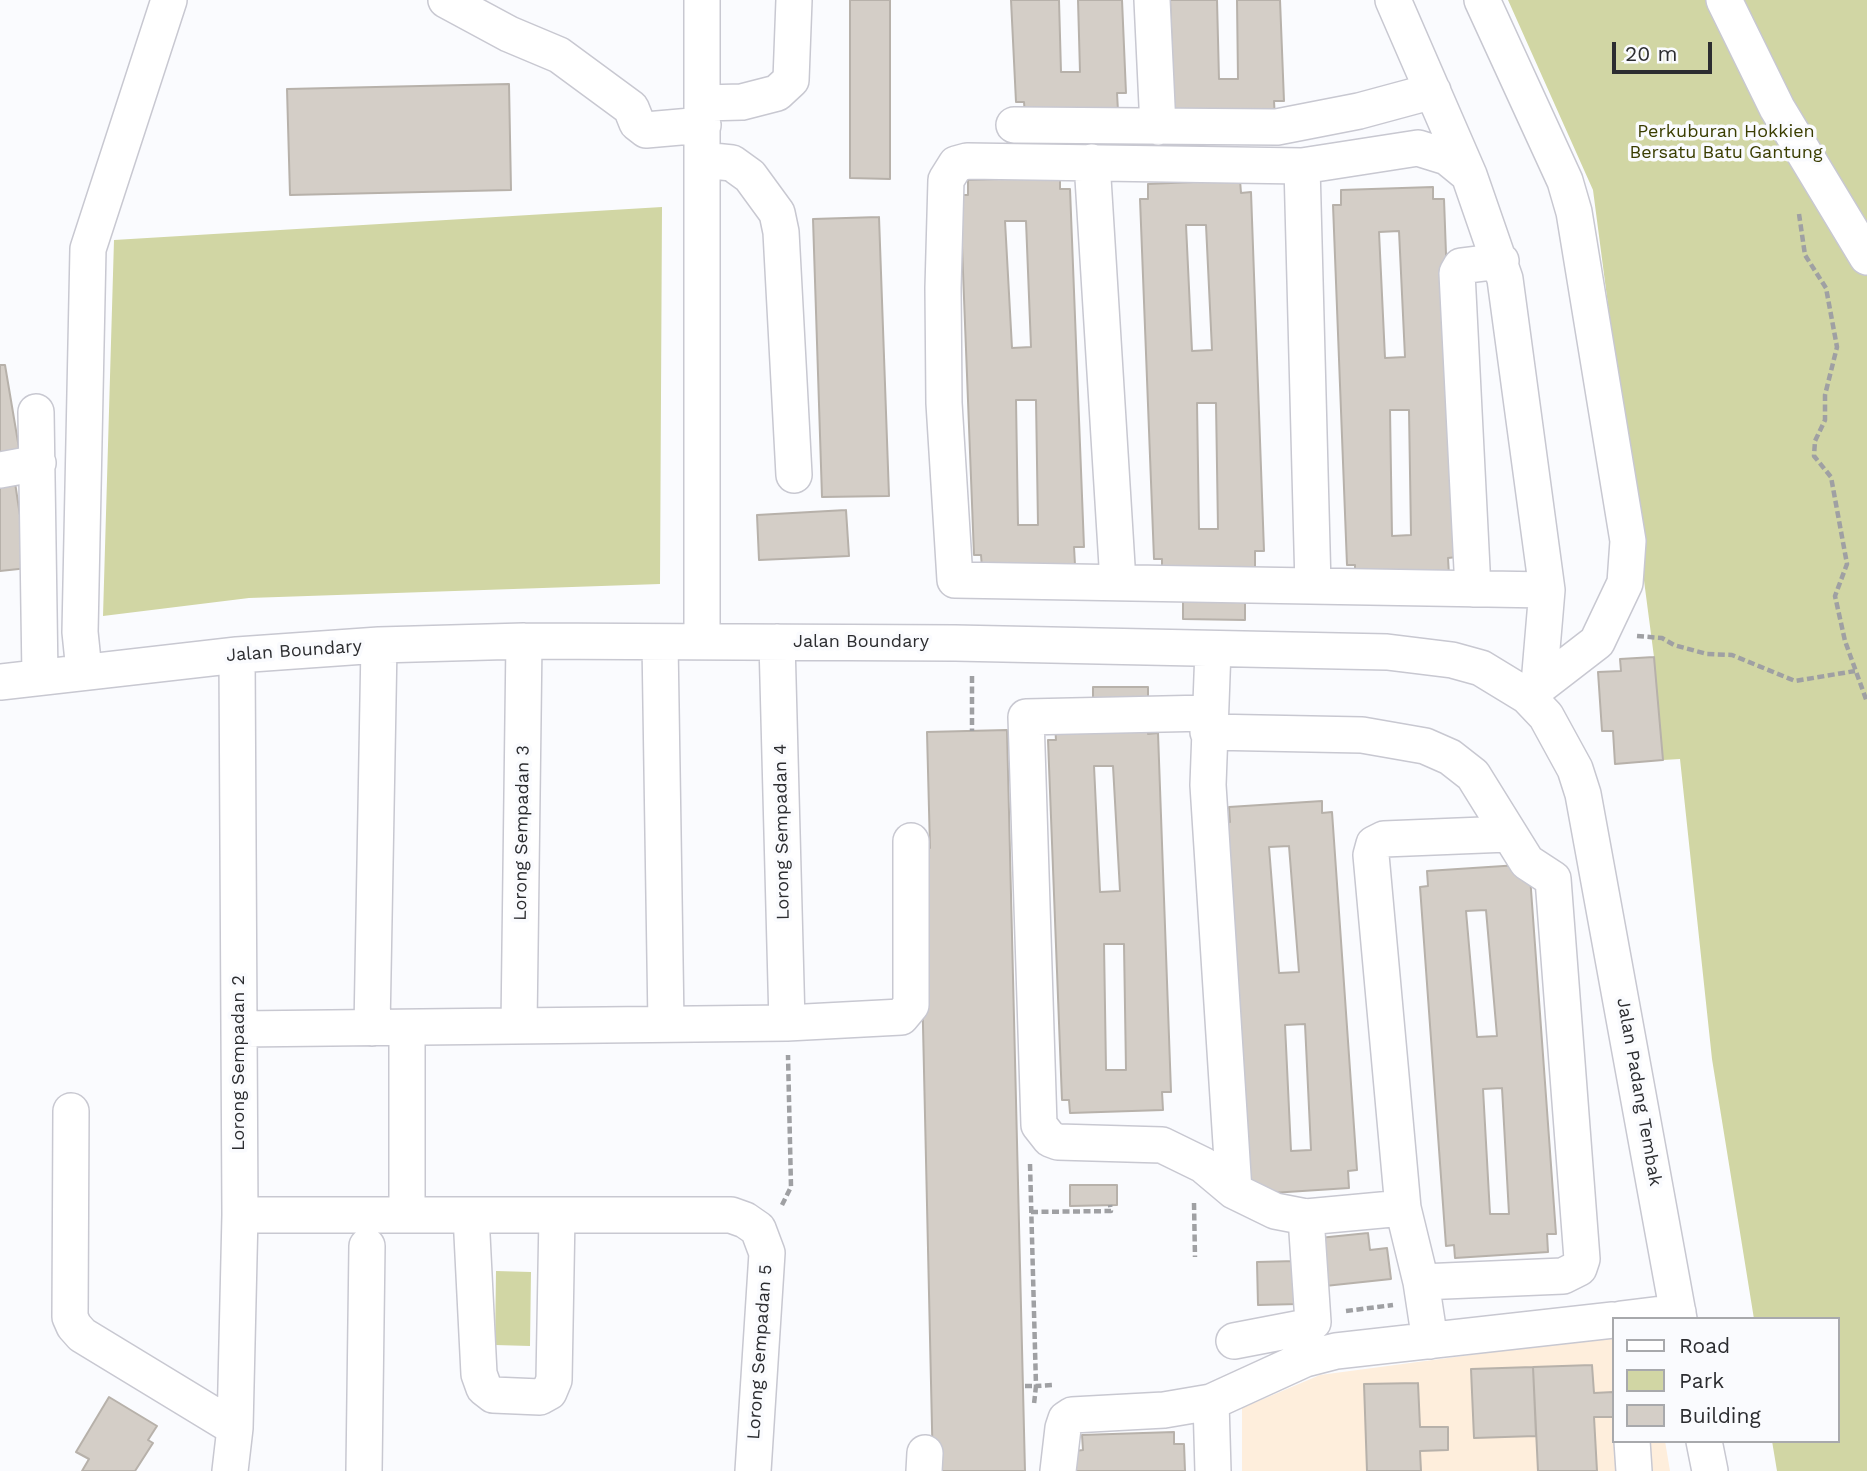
<!DOCTYPE html>
<style>
body{margin:0}
#map{position:relative;width:1867px;height:1471px;overflow:hidden;background:#fafbfe;font-family:"Work Sans",sans-serif}
canvas{display:block}
.legend{position:absolute;left:1612px;top:1317px;width:228px;height:126px;box-sizing:border-box;background:#fafbfe;border:2px solid #a8a9ac;margin:0;padding:9px 12px;list-style:none;font-size:21px;color:#2c2d30}
.legend li{display:flex;align-items:center;gap:14px;height:35px}
.legend b{width:35px;border:2px solid #a8a9ac}
.scale{position:absolute;left:1612px;top:42px;width:100px;height:32px;box-sizing:border-box;border:4px solid #2c2d30;border-top:0;padding-left:9px;font-size:21px;line-height:24px;white-space:nowrap;color:#2c2d30;-webkit-text-stroke:5px #fafbfe;paint-order:stroke}
</style>
<div id="map">
<canvas width="1867" height="1471"></canvas>
<ul class="legend">
<li><b style="height:9px;background:#fff"></b>Road</li>
<li><b style="height:19px;background:#d1d6a4"></b>Park</li>
<li><b style="height:19px;background:#d4cec7"></b>Building</li>
</ul>
<div class="scale">20 m</div>
</div>
<script>
const context = document.querySelector('canvas').getContext('2d');
context.lineJoin = 'round';
function paint(path, color) {
  context.fillStyle = color;
  context.fill(path, 'evenodd');
}
function poly(rows) {
  const path = new Path2D();
  for (const r of rows) {
    path.moveTo(r[0], r[1]);
    for (let i = 2; i < r.length; i += 2) path.lineTo(r[i], r[i + 1]);
  }
  return path;
}
function strokePath(path, color, width, dash) {
  context.strokeStyle = color;
  context.lineWidth = width;
  context.lineCap = dash ? 'butt' : 'round';
  context.setLineDash(dash || []);
  context.stroke(path);
}
function label(font, color, halo, rows, align = 'center') {
  context.font = font + ' "Work Sans",sans-serif';
  context.lineWidth = 7;
  context.setLineDash([]);
  context.textBaseline = 'middle';
  context.strokeStyle = halo;
  context.fillStyle = color;
  for (const [text, x, y, turn = 0] of rows) {
    context.save();
    context.translate(x, y);
    context.rotate((+turn || 0) * Math.PI / 180);
    context.textAlign = isNaN(turn) ? turn : align;
    if (halo) context.strokeText(text, 0, 0);
    context.fillText(text, 0, 0);
    context.restore();
  }
}
paint(poly([
 [1613,1336,1613,1441,1665,1441,1670,1471,1242,1471,1242,1408,1320,1375]
]), '#feeedc');
paint(poly([
 [1508,0,1867,0,1867,1471,1777,1471,1772,1441,1837,1441,1837,1319,1754,1319,1712,1059,1680,759,1663,760,1654,657,1593,190],
 [662,207,660,584,249,598,103,616,114,240],
 [496,1271,531,1272,530,1346,495,1345]
]), '#d1d6a4');
const building = poly([
 [850,0,890,0,890,179,850,178,850,0],
 [1011,0,1059,0,1061,72,1080,72,1078,0,1122,0,1126,93,1117,93,1118,111,1025,115,1024,102,1016,102,1011,0],
 [1170,0,1217,0,1219,79,1238,79,1237,0,1280,0,1284,101,1274,101,1275,119,1174,109,1170,0],
 [509,84,511,190,290,195,287,89,509,84],
 [1060,177,1060,189,1070,189,1084,547,1074,547,1075,565,982,568,981,555,974,555,960,195,968,195,968,180,1060,177],
 [1005,221,1026,221,1031,347,1012,348,1005,221],
 [1016,400,1036,400,1038,525,1018,525,1016,400],
 [1240,180,1241,193,1251,192,1264,551,1255,551,1255,568,1162,571,1162,559,1154,559,1140,199,1148,199,1148,184,1240,180],
 [1186,225,1206,225,1212,350,1192,351,1186,225],
 [1197,403,1216,403,1218,529,1199,529,1197,403],
 [1433,187,1433,199,1444,199,1457,557,1448,558,1449,575,1355,578,1355,565,1347,565,1333,205,1341,205,1341,190,1433,187],
 [1399,231,1405,357,1385,358,1379,232,1399,231],
 [1390,410,1409,410,1411,535,1392,536,1390,410],
 [879,217,889,496,822,497,813,219,879,217],
 [0,365,5,365,20,454,0,457,0,365],
 [14,476,28,568,0,571,0,478,14,476],
 [846,510,849,556,759,560,757,515,846,510],
 [1183,599,1245,601,1245,620,1183,619,1183,599],
 [1654,657,1663,760,1615,764,1613,731,1602,731,1598,672,1621,671,1620,659,1654,657],
 [1093,687,1148,687,1148,707,1093,707,1093,687],
 [1148,722,1148,734,1158,733,1171,1092,1162,1092,1163,1110,1070,1113,1069,1100,1062,1100,1048,740,1056,740,1055,725,1148,722],
 [1094,766,1113,766,1120,891,1100,892,1094,766],
 [1104,944,1124,944,1126,1070,1106,1070,1104,944],
 [1007,730,1025,1471,933,1471,919,848,930,848,927,732,1007,730],
 [1322,801,1322,813,1332,812,1357,1170,1348,1171,1349,1188,1256,1194,1256,1182,1248,1182,1222,823,1230,822,1229,807,1322,801],
 [1289,846,1299,972,1279,973,1269,847,1289,846],
 [1305,1024,1311,1150,1291,1151,1285,1025,1305,1024],
 [1519,865,1530,876,1556,1234,1547,1234,1548,1252,1455,1258,1454,1245,1446,1246,1420,887,1428,886,1427,871,1519,865],
 [1486,910,1497,1036,1477,1037,1466,911,1486,910],
 [1502,1088,1509,1214,1490,1214,1483,1089,1502,1088],
 [1070,1185,1117,1185,1117,1205,1070,1206,1070,1185],
 [1368,1233,1370,1250,1387,1248,1391,1279,1325,1286,1319,1238,1368,1233],
 [1296,1261,1298,1304,1258,1305,1257,1262,1296,1261],
 [1592,1365,1594,1393,1613,1392,1613,1417,1594,1417,1597,1471,1538,1471,1533,1367,1592,1365],
 [1533,1367,1536,1436,1474,1438,1471,1369,1533,1367],
 [1418,1383,1420,1427,1448,1427,1448,1450,1420,1451,1421,1471,1367,1471,1364,1384,1418,1383],
 [109,1397,157,1426,148,1440,153,1443,135,1471,82,1471,89,1459,76,1452,109,1397],
 [1174,1432,1174,1444,1184,1444,1185,1471,1075,1471,1075,1451,1083,1450,1082,1435,1174,1432]
]);
paint(building, '#d4cec7');
strokePath(building, '#b7b1aa', 2);
const minor = poly([
 [446,0,509,34,559,55,631,108,637,123,646,130,703,125],
 [702,0,702,642],
 [1152,0,1158,127],
 [1393,0,1469,175,1505,279,1547,590,1539,684],
 [1482,0,1565,181,1574,212,1628,541,1625,583,1597,642,1527,696],
 [1724,0,1777,108,1867,257],
 [703,103,742,102,777,93,791,80,794,0],
 [1014,125,1277,127,1359,111,1433,91],
 [703,160,732,163,750,176,777,213,781,232,794,475],
 [1092,162,1118,582],
 [1302,166,1313,586],
 [1469,175,1447,157,1418,148,1302,166,967,161,956,164,946,180,943,288,944,403,955,580,1547,590],
 [36,412,40,677],
 [0,470,38,463],
 [1473,589,1457,273,1461,266,1501,261],
 [660,642,666,1024],
 [777,642,787,1023],
 [1213,649,1208,785,1234,1191],
 [84,671,80,632,88,249,169,0],
 [0,682,237,655,379,645,524,641,955,643,1387,652,1452,660,1481,668,1527,696,1546,716,1575,769,1583,794,1679,1319],
 [1209,713,1026,717,1039,1125,1050,1139,1058,1142,1162,1145,1203,1165,1234,1191,1275,1211,1306,1217,1403,1208],
 [1208,732,1362,735,1425,746,1450,757,1473,775,1527,862,1553,879,1582,1259,1579,1268,1563,1276,1421,1282],
 [519,1026,524,641],
 [372,1028,379,645],
 [239,1029,787,1023,901,1017,911,1005,911,841],
 [71,1111,70,1317,74,1326,82,1335,235,1428],
 [240,1215,731,1215,745,1220,758,1229,767,1253,753,1471],
 [407,1215,407,1028],
 [471,1215,479,1374,484,1388,493,1395,540,1397,549,1392,554,1380,557,1215],
 [1621,1319,1678,1312],
 [1234,1341,1307,1327,1313,1322,1306,1217],
 [1430,1341,1421,1282,1403,1208,1371,855,1374,844,1384,839,1508,834],
 [1211,1402,1213,1471],
 [1632,1441,1634,1471],
 [1704,1441,1710,1471],
 [230,1471,235,1428,240,1215,237,655],
 [364,1471,367,1246],
 [924,1471,925,1453],
 [1058,1471,1063,1428,1066,1419,1072,1415,1164,1410,1211,1402,1305,1359,1336,1351,1613,1320]
]);
strokePath(minor, '#c8c8d1', 38);
strokePath(poly([
 [1799,214,1805,255,1826,288,1837,347,1825,395,1825,420,1815,441,1814,456,1831,477,1847,564,1835,596,1845,641,1867,702],
 [1637,636,1662,638,1674,645,1707,654,1732,655,1795,681,1855,671],
 [972,676,972,731],
 [1030,1164,1036,1386,1053,1385],
 [1194,1203,1195,1257],
 [782,1205,791,1187,788,1055],
 [1031,1212,1111,1211,1110,1205],
 [1346,1311,1393,1305],
 [1025,1386,1036,1386,1034,1404]
]), '#9fa0a3', 4.5, [7, 3.5]);
strokePath(minor, '#fff', 35);
label('18px', '#3a3d01', '#fafbfe', [
 ["Perkuburan Hokkien",1726,132],
 ["Bersatu Batu Gantung",1726,153]
]);
label('18px', '#2c2d30', '#fafbfe', [
 ["Jalan Boundary",861,642],
 ["Jalan Boundary",294,651,-4],
 ["Lorong Sempadan 4",782,832,-91],
 ["Lorong Sempadan 3",522,833,-89],
 ["Lorong Sempadan 2",239,1063,-90],
 ["Jalan Padang Tembak",1639,1092,80],
 ["Lorong Sempadan 5",760,1352,-86]
]);
</script>
